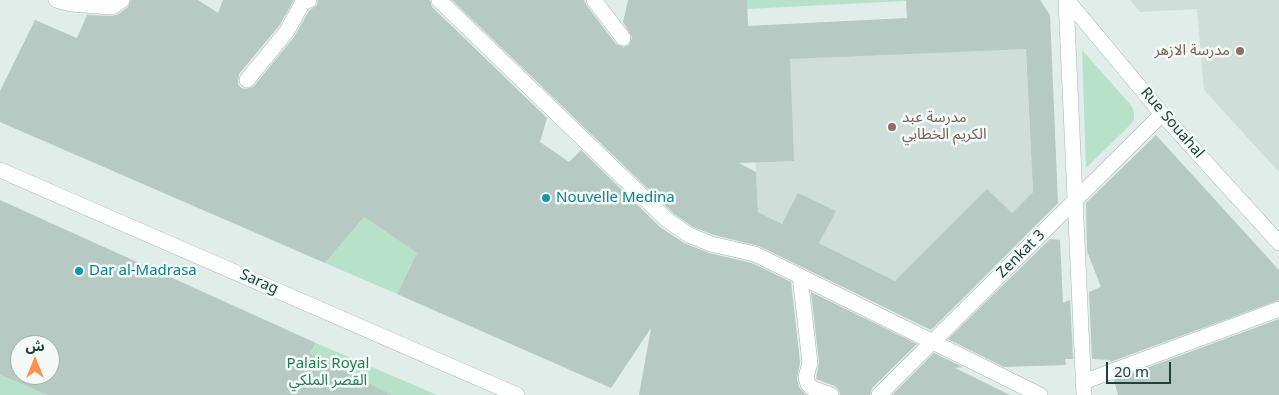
<!DOCTYPE html>
<meta charset="utf-8">
<style>
body{margin:0}
#map{position:relative;width:1279px;height:395px;overflow:hidden;background:#e1ede9;font-family:"Noto Sans","Noto Sans Arabic",sans-serif}
canvas{display:block}
.north{position:absolute;left:10px;top:335px;width:50px;height:50px;box-sizing:border-box;background:#f2f9f7;border:1px solid #9eafac;border-radius:50%;rotate:0deg;font-size:14px;font-weight:700;line-height:20px;text-align:center;color:#1f413c}
.north::after{content:'';display:block;margin:auto;width:18px;height:22px;background:#ff8f4d;clip-path:polygon(50% 0,100% 100%,50% 72%,0 100%)}
.scale{position:absolute;left:1106px;top:362px;width:65px;height:22px;box-sizing:border-box;border:2px solid #1f413c;border-top:0;padding-left:6px;font-size:15px;line-height:18px;white-space:nowrap;color:#1f413c;-webkit-text-stroke:4px #f2f9f7;paint-order:stroke}
</style>
<div id="map">
<canvas width="1279" height="395"></canvas>
<div class="north">ش</div>
<div class="scale">20 m</div>
</div>
<script>
const context = document.querySelector('canvas').getContext('2d');
context.lineJoin = 'round';
function paint(path, color) {
  context.fillStyle = color;
  context.fill(path, 'evenodd');
}
function poly(rows) {
  const path = new Path2D();
  for (const r of rows) {
    path.moveTo(r[0], r[1]);
    for (let i = 2; i < r.length; i += 2) path.lineTo(r[i], r[i + 1]);
  }
  return path;
}
function strokePath(path, color, width, dash) {
  context.strokeStyle = color;
  context.lineWidth = width;
  context.lineCap = dash ? 'butt' : 'round';
  context.setLineDash(dash || []);
  context.stroke(path);
}
function label(font, color, halo, rows, align = 'center') {
  context.font = font + ' "Noto Sans","Noto Sans Arabic",sans-serif';
  context.lineWidth = 5;
  context.setLineDash([]);
  context.textBaseline = 'middle';
  context.strokeStyle = halo;
  context.fillStyle = color;
  for (const [text, x, y, turn = 0] of rows) {
    context.save();
    context.translate(x, y);
    context.rotate((+turn || 0) * Math.PI / 180);
    context.textAlign = isNaN(turn) ? turn : align;
    if (halo) context.strokeText(text, 0, 0);
    context.fillText(text, 0, 0);
    context.restore();
  }
}
paint(poly([
 [1130,0,1279,0,1279,172,1204,90,1197,9,1140,12],
 [1024,13,1033,192,927,297,758,212,749,26]
]), '#cfded9');
paint(poly([
 [747,0,906,0,906,1,747,9],
 [1082,50,1129,103,1133,109,1134,114,1134,119,1131,124,1086,168],
 [364,217,417,253,397,294,325,263],
 [316,343,437,395,290,395],
 [0,375,48,395,0,395]
]), '#b7e1c8');
paint(poly([
 [131,0,198,0,218,13,223,0,294,0,279,26,239,74,238,84,241,88,246,89,254,86,294,37,309,11,317,5,318,0,430,0,432,7,547,118,540,142,569,162,581,150,660,227,684,243,709,253,752,263,791,282,800,362,797,379,799,387,806,395,639,395,651,328,611,388,397,294,417,253,364,217,325,263,0,122,0,91,35,20,77,38,87,15,111,16,117,15,128,7],
 [452,0,584,0,587,6,616,44,624,47,629,45,632,37,623,22,628,0,747,0,748,26,907,18,906,0,1040,0,1050,15,1058,203,931,330,759,246,714,235,693,227,673,213],
 [1026,49,1033,192,1012,213,987,189,895,281,819,243,836,211,798,193,782,224,758,212,756,172,739,163,794,161,790,59],
 [1156,135,1279,270,1279,300,1110,362,1110,360,1092,359,1089,292,1101,287,1087,251,1086,203],
 [0,200,316,343,310,354,392,395,48,395,0,375],
 [20,345,50,345,50,375,20,375],
 [1050,239,1060,240,1063,303,1070,300,1073,359,1065,359,1066,365,1004,367,948,339],
 [811,292,917,344,872,388,870,395,840,395,838,389,835,386,816,379,819,362],
 [1279,319,1279,395,1118,395,1114,380],
 [934,353,963,367,955,368,1010,395,892,395]
]), '#b6c9c3');
const pedestrian = poly([
 [56,0,71,4,112,7,122,0],
 [594,0,623,38],
 [247,80,287,31,302,4,309,0],
 [800,276,810,363,806,377,808,384,812,388,831,395]
]);
const minor = poly([
 [439,0,667,220,689,235,711,244,755,254,1040,395],
 [1066,0,1084,395],
 [1067,0,1162,114,1279,243],
 [0,170,517,395],
 [1083,382,1279,309],
 [879,395,1162,114]
]);
strokePath(pedestrian, '#a3b6b2', 16);
strokePath(minor, '#a3b6b2', 16);
strokePath(pedestrian, '#fff', 15);
strokePath(minor, '#fff', 15);
for (const [x, y, r, color] of [
 [1240,51,5,"#8d6e63"],
 [892,127,5,"#8d6e63"],
 [546,198,5,"#0f9aa8"],
 [79,271,5,"#0f9aa8"]
]) {
  const dot = new Path2D();
  dot.arc(x, y, r, 0, 2 * Math.PI);
  context.fillStyle = color;
  context.fill(dot);
  strokePath(dot, '#f2f9f7', 2);
}
label('15px', '#785e54', '#f2f9f7', [
 ["مدرسة الازهر",1230,51],
 ["مدرسة عبد",902,118,"left"],
 ["الكريم الخطابي",902,135,"left"]
], 'right');
label('15px', '#1f413c', '#f2f9f7', [
 ["Rue Souahal",1172,123,49],
 ["Zenkat 3",1021,254,-45],
 ["Sarag",259,282,24]
]);
label('15px', '#0d838f', '#f2f9f7', [
 ["Nouvelle Medina",556,198],
 ["Dar al-Madrasa",89,271]
], 'left');
label('15px', '#247c51', '#f2f9f7', [
 ["Palais Royal",328,364],
 ["القصر الملكي",328,381]
]);
</script>
